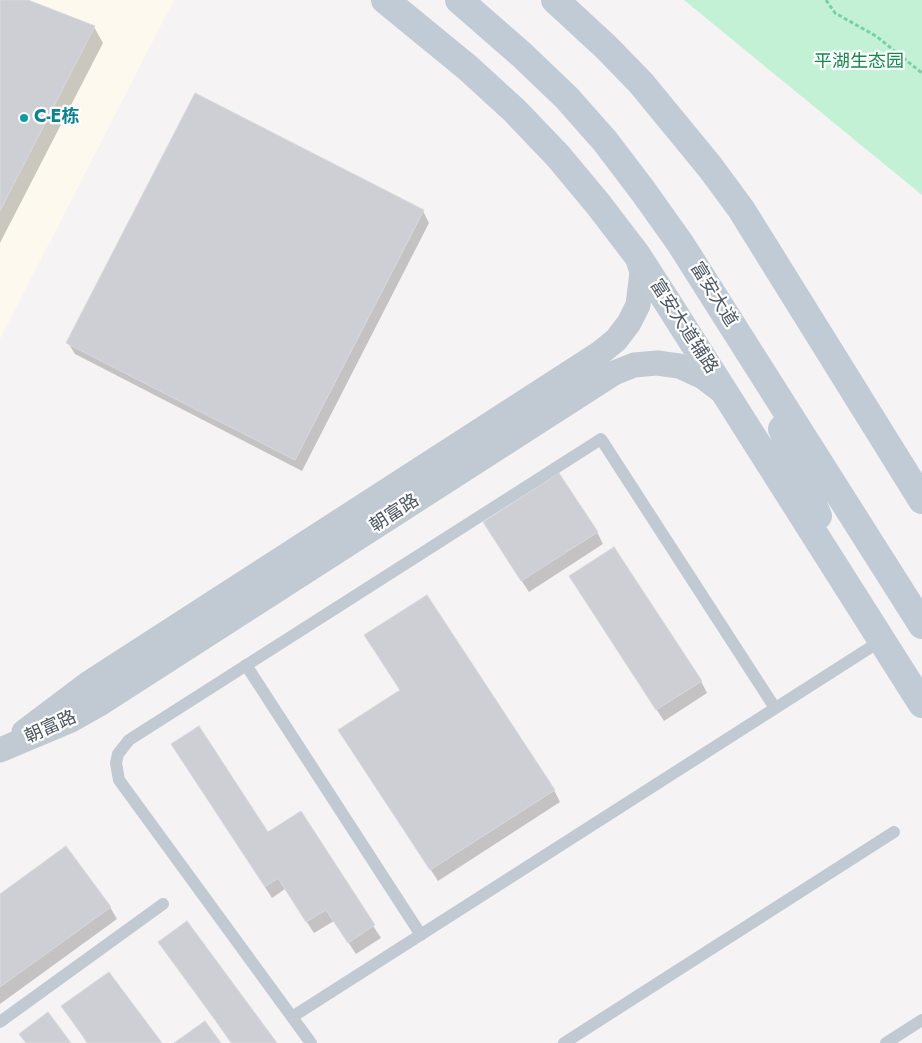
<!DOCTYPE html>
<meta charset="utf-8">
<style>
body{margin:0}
canvas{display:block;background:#f5f3f3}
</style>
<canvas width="922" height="1043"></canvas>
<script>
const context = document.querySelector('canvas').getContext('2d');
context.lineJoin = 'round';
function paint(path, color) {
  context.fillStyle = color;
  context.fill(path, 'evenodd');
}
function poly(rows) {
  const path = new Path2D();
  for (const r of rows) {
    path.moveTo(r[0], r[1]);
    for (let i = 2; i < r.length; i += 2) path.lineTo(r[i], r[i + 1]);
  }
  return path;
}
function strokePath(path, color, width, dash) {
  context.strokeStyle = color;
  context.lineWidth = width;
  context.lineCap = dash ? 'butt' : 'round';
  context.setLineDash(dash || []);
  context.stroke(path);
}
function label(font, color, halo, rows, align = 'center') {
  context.font = font + ' Jost,"Noto Sans SC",sans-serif';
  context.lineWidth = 4.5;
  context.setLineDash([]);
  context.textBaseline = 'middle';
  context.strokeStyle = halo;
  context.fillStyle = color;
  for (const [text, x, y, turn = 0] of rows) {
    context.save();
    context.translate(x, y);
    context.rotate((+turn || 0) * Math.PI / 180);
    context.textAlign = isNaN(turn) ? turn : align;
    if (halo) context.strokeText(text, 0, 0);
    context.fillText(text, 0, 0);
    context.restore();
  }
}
paint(poly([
 [0,0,174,0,0,339]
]), '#fdf9ef');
paint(poly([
 [684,0,922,0,922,195]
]), '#c3f1d5');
paint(poly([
 [0,0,25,0,94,27,103,43,0,243],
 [423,211,429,223,302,471,75,354,68,343],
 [597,532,603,544,529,592,491,534],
 [577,588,701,681,707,693,664,721],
 [347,742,554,790,560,802,438,881],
 [180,756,268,834,300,813,381,938,356,954,334,921,314,933,285,889,272,898],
 [0,896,110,907,117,919,0,1004],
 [160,942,275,1043,231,1043],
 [63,1007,160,1043,87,1043]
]), '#0003');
const building = poly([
 [0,0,28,0,95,26,0,211,0,0],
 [195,93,424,210,295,460,66,343,195,93],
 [559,473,598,532,521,581,483,522,559,473],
 [614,547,702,681,656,710,569,576,614,547],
 [427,595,555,790,430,870,338,730,400,690,364,635,427,595],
 [199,726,268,832,301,811,375,925,348,943,326,910,306,922,278,878,265,887,171,744,199,726],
 [66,846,111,907,0,987,0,894,66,846],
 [187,921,277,1043,232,1043,158,942,187,921],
 [109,972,162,1043,88,1043,61,1006,109,972],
 [48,1012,71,1043,26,1043,19,1034,48,1012],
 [205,1021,221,1043,174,1043,205,1021]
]);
paint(building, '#cdcfd5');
strokePath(building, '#d7d9de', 1);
strokePath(poly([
 [826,0,835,13,876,36,922,73]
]), '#7ad0a6', 3, [4, 2.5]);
strokePath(poly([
 [246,665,421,935],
 [292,1017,882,640],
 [0,1022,163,904],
 [311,1043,119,780,116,763,118,754,129,740,601,439,775,708],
 [564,1043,894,832],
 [886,1043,922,1020]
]), '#c1cad2', 12);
strokePath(poly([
 [24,732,89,683,600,353,616,340,629,323,638,305,642,272,637,256],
 [0,750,69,721,101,703,614,373,634,365,657,363,679,366,703,377,723,392]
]), '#c1cad2', 25);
strokePath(poly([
 [385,0,468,68,515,111,558,156,598,204,637,255,666,300,922,704],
 [459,0,522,55,567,98,605,141,643,191,680,243,922,625],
 [555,0,606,47,641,83,710,167,741,209,922,500],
 [782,429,818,516]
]), '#c1cbd6', 28);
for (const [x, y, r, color] of [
 [24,118,5,"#0f9aa8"]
]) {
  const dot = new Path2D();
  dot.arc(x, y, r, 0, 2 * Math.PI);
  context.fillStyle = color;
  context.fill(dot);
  strokePath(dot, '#fff', 2);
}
label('18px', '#17864f', '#fff', [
 ["平湖生态园",859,63]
]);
label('bold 18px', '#0d838f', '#fff', [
 ["C-E栋",34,118]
], 'left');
label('18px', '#4a5661', '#fff', [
 ["富安大道",713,295,58],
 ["富安大道辅路",683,327,57],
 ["朝富路",395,514,-33],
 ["朝富路",51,728,-24]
]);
</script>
